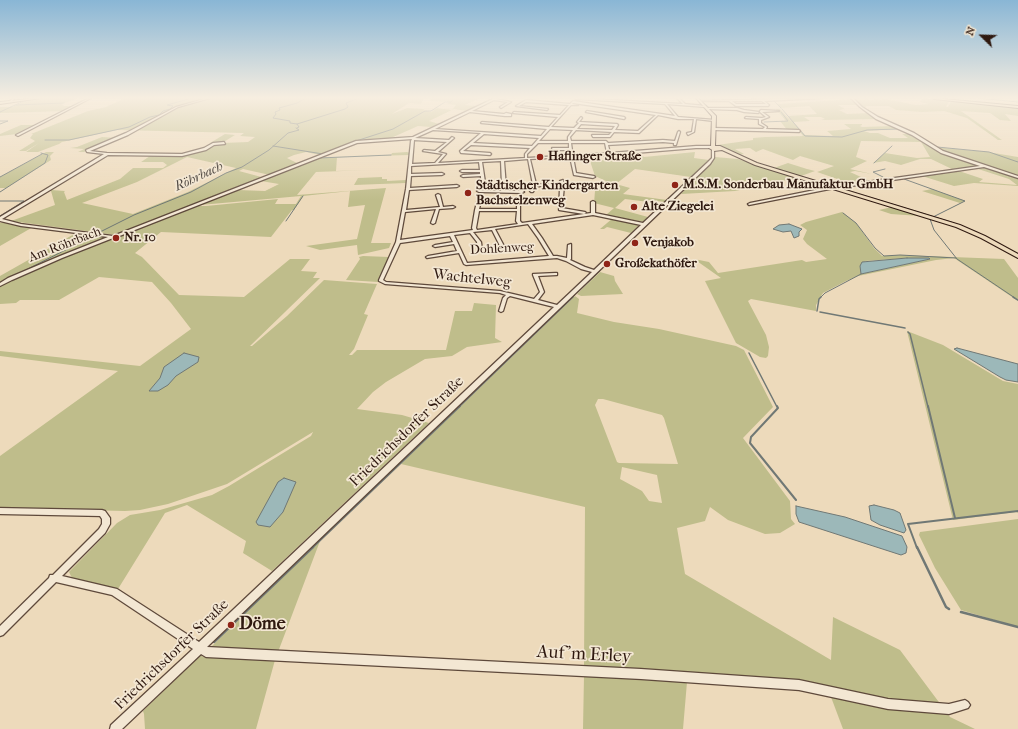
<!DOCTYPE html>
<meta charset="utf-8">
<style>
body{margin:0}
#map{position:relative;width:1018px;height:729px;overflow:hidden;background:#eddabb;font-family:"IM FELL French Canon",serif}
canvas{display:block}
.north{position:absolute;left:962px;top:16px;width:40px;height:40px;-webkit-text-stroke:3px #f3e7d3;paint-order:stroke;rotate:293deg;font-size:11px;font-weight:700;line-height:16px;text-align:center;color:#2f1910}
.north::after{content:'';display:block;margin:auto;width:14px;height:18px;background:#2f1910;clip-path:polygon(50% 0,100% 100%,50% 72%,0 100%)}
</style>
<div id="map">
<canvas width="1018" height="729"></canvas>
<div class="north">N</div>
</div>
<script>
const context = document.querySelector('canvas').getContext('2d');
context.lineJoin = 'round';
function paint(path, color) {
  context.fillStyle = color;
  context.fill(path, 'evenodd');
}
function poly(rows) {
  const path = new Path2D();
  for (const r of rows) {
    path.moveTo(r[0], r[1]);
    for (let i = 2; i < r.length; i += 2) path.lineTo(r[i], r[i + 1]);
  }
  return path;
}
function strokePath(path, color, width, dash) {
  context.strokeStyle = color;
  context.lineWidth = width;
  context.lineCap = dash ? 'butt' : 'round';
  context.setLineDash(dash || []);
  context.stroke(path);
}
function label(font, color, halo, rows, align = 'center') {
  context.font = font + ' "IM FELL French Canon",serif';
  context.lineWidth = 3.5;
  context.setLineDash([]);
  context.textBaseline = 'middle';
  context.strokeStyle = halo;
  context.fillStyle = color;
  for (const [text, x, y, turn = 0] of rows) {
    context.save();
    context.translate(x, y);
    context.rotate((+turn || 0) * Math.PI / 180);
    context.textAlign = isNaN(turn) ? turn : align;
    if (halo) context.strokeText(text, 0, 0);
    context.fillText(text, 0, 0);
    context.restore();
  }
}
paint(poly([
 [43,98,79,98,62,104,64,106,75,106,65,111,0,113,0,107,12,107,27,100],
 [125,98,424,98,421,104,409,103,392,114,407,108,425,109,423,110,431,112,437,108,452,110,456,105,447,104,449,102,430,101,432,98,480,98,465,105,476,106,467,111,454,109,429,121,439,124,431,127,418,126,391,138,360,140,320,155,306,152,294,155,287,158,299,164,270,175,243,169,239,171,265,178,116,235,11,221,55,205,51,191,49,191,51,190,65,191,64,192,67,200,120,179,133,168,163,168,167,165,163,162,141,162,150,156,181,156,191,154,206,149,215,143,210,143,225,134,235,135,222,143,248,142,255,137,240,136,244,133,117,130,62,142,59,144,38,152,26,152,39,143,26,151,19,151,35,141,30,138,33,134,31,134,88,111,106,107],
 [187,157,236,168,188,192,133,214,82,203,137,182],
 [923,98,950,100,946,107,948,107,952,100,1018,108,1018,116,1005,114,1011,121,1000,120,990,113,961,111,1002,140,998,140,967,118,944,111,922,112,896,110,889,106,866,106,865,108,855,100,886,99,916,105,928,104,920,102],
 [853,99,857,105,838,105,845,109,839,110,847,114,869,113,877,119,822,120,821,120,825,119,821,117,804,117,810,121,793,122,805,135,833,136,827,131,851,129,844,124,862,124,862,125,860,126,862,127,892,126,898,129,864,131,870,133,878,133,890,138,908,138,902,134,912,134,936,150,979,166,954,170,931,159,920,159,901,165,885,161,873,163,885,153,917,158,930,157,921,142,861,141,856,157,867,161,850,169,872,174,855,171,850,172,870,181,852,184,817,172,834,166,800,156,793,160,763,149,756,152,750,148,735,149,744,154,737,155,717,145,753,140,753,138,765,137,803,136,799,131,788,131,780,121,786,121,776,109,780,109,791,121,788,116,817,114,809,106,781,108,777,104],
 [21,125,37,125,17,134,0,136,0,134],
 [102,137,117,138,84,152,78,152,84,149,70,148,77,147],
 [934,147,988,152,1018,157,1018,176,951,155],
 [46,152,54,152,50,156,51,160,6,188,0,188,0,177],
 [407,152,410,153,409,155,337,157,336,171,369,170,316,172,297,195,386,188,371,243,391,243,389,248,358,255,357,245,320,250,306,246,357,239,365,205,348,207,350,191,303,196,294,210,292,210,271,237,161,232,135,253,142,257,179,295,244,297,290,259,310,259,301,271,317,272,313,278,320,278,250,346,252,346,287,316,324,280,377,284,364,314,368,315,354,349,349,355,352,355,357,350,446,350,455,311,472,311,474,303,496,305,495,338,502,342,467,347,452,356,425,359,386,382,373,392,357,409,402,415,429,423,272,571,243,553,246,541,187,505,165,513,118,589,72,578,69,572,117,523,130,515,160,510,212,495,229,486,311,436,313,432,227,484,168,504,140,510,125,511,0,508,0,456,118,371,0,356,0,351,140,366,191,329,171,303,152,282,99,277,59,300,20,300,16,303,0,304,0,286,28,272,62,258,197,206,206,206,278,199,275,204,296,204,301,196,200,205,238,190,265,191,279,184,261,181,318,158,391,155,392,153],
 [695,152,694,158,709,160,691,177,635,169,616,184,630,188,623,194,667,200,665,202,651,200,649,202,625,199,615,208,648,217,644,222,606,215,614,208,594,203,595,191,606,181,595,176,590,161,631,158,626,154,638,153,644,157],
 [715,157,738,159,798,178,782,181,784,183,776,184,768,184,735,191,681,194,711,163],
 [788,163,807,169,815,171,801,176,774,168],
 [982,167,1018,177,1018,186,974,183,954,186,922,176,959,171,983,179,979,182,1017,185,1009,179,975,168],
 [382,177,382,179,387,179,387,181,406,180,406,183,354,185,358,178],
 [932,189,965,201,960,203,922,191],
 [892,207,920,216,891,214,879,210],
 [842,212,856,223,874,248,882,256,900,255,1004,259,1018,278,1018,301,954,258,936,260,858,276,846,281,823,293,816,305,816,311,751,299,748,301,766,335,769,347,768,356,766,358,760,357,736,343,705,281,721,278,694,259,709,262,718,273,802,260,806,262,827,259,807,244,803,239,807,230,800,225,806,222],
 [907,258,930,259,861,274,865,261],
 [613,218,637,224,639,225,631,233,607,227,604,229,600,229],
 [4,222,18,226,33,227,0,246,0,223],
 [76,233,110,237,0,283,0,276],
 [363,256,389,257,378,282,346,280,360,259,359,257],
 [600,272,614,276,615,281,623,294,581,296,577,294],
 [575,296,579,299,577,313,614,322,659,329,736,346,744,350,773,407,743,438,790,501,791,519,795,524,780,533,765,534,728,520,710,507,705,521,677,528,685,574,831,660,833,617,900,650,950,717,975,729,843,729,831,697,831,687,801,681,584,666,585,507,401,464],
 [598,399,603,399,662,415,664,418,678,464,619,463,617,462,595,405],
 [622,467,657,475,662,503,649,501,642,491,620,479],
 [907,331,943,345,1003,381,1018,384,1018,513,1016,512,953,520],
 [1018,519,1018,627,961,610,935,568,919,535,920,532],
 [320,541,278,652,210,649,212,646],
 [201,655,203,657,275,660,256,729,145,729,144,714,143,711],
 [584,676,687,682,683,729,583,729]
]), '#bfbd8b');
const water = poly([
 [789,224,802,229,799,232,799,236,794,238,791,231,783,232,773,229,779,225,789,224],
 [907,258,929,258,930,259,861,274,860,266,862,262,907,258],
 [957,348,1018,364,1018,382,1006,380,1000,377,954,349,957,348],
 [184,353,199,357,198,362,176,376,168,385,158,391,149,391,160,378,164,367,184,353],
 [284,478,296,482,283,512,270,527,258,525,256,522,278,482,284,478],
 [874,505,894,510,900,513,906,530,904,533,880,525,871,520,869,506,874,505],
 [796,506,845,517,902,536,907,547,906,553,901,555,799,522,796,514,796,506]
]);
paint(water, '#9cb8b9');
strokePath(water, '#707875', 1);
strokePath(poly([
 [306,98,297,103,279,108,280,110,275,112,276,114,273,118,290,121,290,123,297,124,345,109,348,107,346,103,359,98],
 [977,98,1018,102],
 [774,101,781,108],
 [16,105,64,103],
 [782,109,805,136,842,137,867,130,900,129],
 [0,112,26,100],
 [0,121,8,121,0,124],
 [764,122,788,121,781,112],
 [297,124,299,127,297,128],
 [45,140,69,140,129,127,150,117,159,115,163,111,170,109,173,106,167,105,192,98],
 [356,141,393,129,425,111,431,111,445,102,451,102,454,98],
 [273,146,323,154],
 [937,147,989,152,1018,162],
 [729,153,745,160],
 [319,158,391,155],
 [874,163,892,146],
 [0,177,42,154],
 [883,177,873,172,885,169],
 [904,179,965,201,933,217],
 [846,190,951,222,977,232],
 [0,192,45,163,48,155,41,153],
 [0,201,24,201,0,216],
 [843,213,856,223,875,248,884,256,900,255,956,258],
 [930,219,934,230,957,259,1015,298],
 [286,221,303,196],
 [98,233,134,215,191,192,226,173,242,167,269,150,288,133,299,130,296,128],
 [16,275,95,235],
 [0,283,5,280],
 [577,293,600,271],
 [572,298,575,295],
 [820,298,825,293,861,274]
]), '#707875', 1);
strokePath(poly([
 [1013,297,1018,300],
 [817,311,819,299,821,297],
 [820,312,905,328],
 [908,332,910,334,928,407],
 [749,353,777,407],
 [459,407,573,297]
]), '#707875', 1.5);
strokePath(poly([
 [777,406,778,408,751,437,750,443,796,500],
 [928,406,955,518],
 [312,548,460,406],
 [917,548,908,524,1018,511]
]), '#707875', 2);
strokePath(poly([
 [917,547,946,607,949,609],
 [961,612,1018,627],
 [214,642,313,547]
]), '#707875', 2.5);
const minor = poly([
 [13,98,15,98,11,102,9,102,13,98],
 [89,98,91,98,18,136,16,135,89,98],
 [208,98,210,98,178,107,128,135,90,151,107,153,182,154,204,148,213,143,224,142,225,144,214,145,206,150,182,156,108,155,2,219,21,224,113,236,356,141,413,137,495,98,497,98,496,99,511,102,501,108,500,107,508,102,494,100,472,111,504,114,506,113,511,114,511,116,505,116,470,112,435,129,541,136,547,129,481,123,482,122,549,127,558,117,513,113,514,112,560,115,569,105,526,102,519,106,548,109,547,110,516,106,526,100,570,104,573,101,675,116,665,104,576,99,575,98,683,104,677,98,679,98,685,104,706,106,705,107,667,104,678,117,715,120,714,121,696,119,694,132,688,135,687,133,692,132,694,119,678,119,658,115,639,133,614,132,610,137,593,137,592,135,609,135,612,132,576,130,570,137,571,141,606,141,608,143,663,140,675,141,678,132,679,131,680,132,676,145,674,145,674,143,663,142,608,145,610,153,696,146,711,146,712,147,711,148,696,148,623,154,573,157,576,173,594,176,595,177,593,178,574,175,570,157,530,159,536,184,560,185,560,181,563,180,564,186,562,208,585,212,586,213,584,214,559,210,560,187,536,186,533,192,531,192,530,191,533,185,528,159,504,161,506,187,504,191,523,191,524,192,522,193,479,192,477,191,479,190,501,191,502,187,501,161,482,162,485,182,482,184,482,189,480,190,478,189,478,183,481,181,481,176,463,177,461,176,463,175,480,174,480,172,462,172,460,171,462,170,480,170,479,162,411,166,411,174,442,173,444,174,442,175,411,176,410,188,457,185,459,186,457,187,409,190,406,210,440,207,436,195,438,194,440,195,443,207,453,206,455,207,453,208,439,209,435,223,433,224,431,223,436,209,405,212,400,240,473,230,472,228,475,210,477,202,479,201,481,202,479,209,517,209,517,200,520,199,520,221,522,223,591,213,591,202,593,201,595,202,595,213,643,223,708,162,712,158,712,149,713,148,714,149,714,158,710,164,207,647,641,669,799,680,888,699,949,704,965,700,968,702,970,705,968,708,949,714,888,709,799,690,641,679,206,657,201,654,122,729,110,729,111,725,193,649,112,595,56,582,3,635,0,636,0,626,49,578,50,575,53,575,99,529,102,524,102,519,100,516,0,514,0,508,102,510,105,511,110,518,110,524,105,533,62,576,117,589,199,642,554,307,510,296,507,298,503,311,501,312,499,311,503,298,506,295,500,293,385,284,379,281,379,280,396,242,406,189,411,141,412,139,357,143,117,237,116,238,113,238,62,258,12,280,0,286,0,283,8,278,60,256,108,237,21,226,0,221,0,217,104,154,87,152,86,150,126,133,176,107,208,98],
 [573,103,656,115,638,131,615,130,618,125,617,124,580,122,579,122,582,118,581,117,577,122,579,123,574,128,551,127,571,105,578,105,572,104,573,103],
 [581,124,615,126,612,130,577,129,581,124],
 [550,129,573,130,568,137,568,141,539,141,550,129],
 [433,130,481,133,460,151,461,153,490,155,491,154,490,153,463,151,471,145,530,148,525,154,525,158,438,163,446,154,438,152,454,138,452,137,449,140,415,138,433,130],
 [484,134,539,138,532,146,473,143,484,134],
 [414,140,447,142,435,151,424,150,423,151,443,154,435,163,412,164,414,140],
 [538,143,569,143,569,148,552,148,553,150,572,150,571,143,605,143,607,153,527,158,527,154,538,143],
 [479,211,517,211,516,221,518,224,477,230,476,228,479,211],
 [593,215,641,225,594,270,585,267,570,260,571,259,571,244,568,245,567,258,557,256,553,256,542,238,532,224,593,215],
 [528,224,538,238,549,256,467,263,454,235,470,233,477,242,478,249,480,250,482,249,481,242,473,232,492,230,500,246,502,247,504,246,495,229,528,224],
 [450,236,453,242,435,245,433,246,435,247,454,244,457,251,428,256,426,257,427,258,459,253,464,264,466,265,557,258,566,261,581,269,592,272,557,305,538,300,544,292,538,276,557,275,557,273,555,273,533,274,533,275,540,292,534,299,500,291,386,282,383,280,400,243,450,236],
 [814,98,822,98,764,101,769,105,768,106,736,106,729,101,699,101,814,98],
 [732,101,762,101,766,104,736,104,732,101],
 [851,98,853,98,862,107,878,117,914,133,943,151,1018,176,1018,178,984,167,830,189,749,205,748,204,750,203,830,187,980,166,941,153,912,135,876,119,860,107,851,98],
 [708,108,737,108,744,110,759,112,758,113,744,112,737,110,707,109,708,108],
 [761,110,779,111,762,112,769,117,761,120,761,123,767,127,766,129,799,130,800,131,799,132,714,130,713,129,714,128,763,129,765,127,759,124,759,119,745,118,746,117,762,118,766,117,760,112,760,111,761,110],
 [587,111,624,117,625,118,624,119,586,112,587,111]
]);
const major = poly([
 [36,98,41,98,0,104,0,102,36,98],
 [696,98,698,98,716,116,715,146,720,146,757,163,960,225,985,236,1018,254,1018,258,981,238,956,227,755,165,722,150,714,151,709,148,711,147,712,116,696,98],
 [933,98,1018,106,1018,108,934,99,933,98]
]);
strokePath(minor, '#5e493b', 2.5);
strokePath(major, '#2f1910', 2);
paint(minor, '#f3e7d3');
paint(major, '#eddabb');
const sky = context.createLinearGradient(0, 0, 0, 200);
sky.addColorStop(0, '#89b6d5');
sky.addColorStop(0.49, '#f7eee0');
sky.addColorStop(1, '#f7eee000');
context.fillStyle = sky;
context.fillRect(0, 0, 1018, 200);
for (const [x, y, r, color] of [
 [540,157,4,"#8f2418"],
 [675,185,4,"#8f2418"],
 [468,193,4,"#8f2418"],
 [634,207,4,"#8f2418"],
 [116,238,4,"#8f2418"],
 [635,243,4,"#8f2418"],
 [607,264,4,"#8f2418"],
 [231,625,4,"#8f2418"]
]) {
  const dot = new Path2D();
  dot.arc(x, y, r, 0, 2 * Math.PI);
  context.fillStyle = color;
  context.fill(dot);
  strokePath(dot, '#f3e7d3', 1.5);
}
label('bold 13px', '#2f1910', '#f3e7d3', [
 ["Haflinger Straße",548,157],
 ["M.S.M. Sonderbau Manufaktur GmbH",683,185],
 ["Städtischer Kindergarten",476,186],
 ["Bachstelzenweg",476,201],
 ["Alte Ziegelei",642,207],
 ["Nr. 10",124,238],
 ["Venjakob",643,243],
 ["Großekathöfer",615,264]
], 'left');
label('italic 13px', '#504943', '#f3e7d3', [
 ["Röhrbach",199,177,-25]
]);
label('13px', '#2f1910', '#f3e7d3', [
 ["Am Röhrbach",65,245,-21],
 ["Dohlenweg",502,249,-3]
]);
label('15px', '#2f1910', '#f3e7d3', [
 ["Wachtelweg",472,279,6],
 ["Friedrichsdorfer Straße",407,432,-44],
 ["Friedrichsdorfer Straße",172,655,-44]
]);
label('bold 18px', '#2f1910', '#f3e7d3', [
 ["Döme",239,625]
], 'left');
label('18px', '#2f1910', '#f3e7d3', [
 ["Auf'm Erley",584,655,3]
]);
</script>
